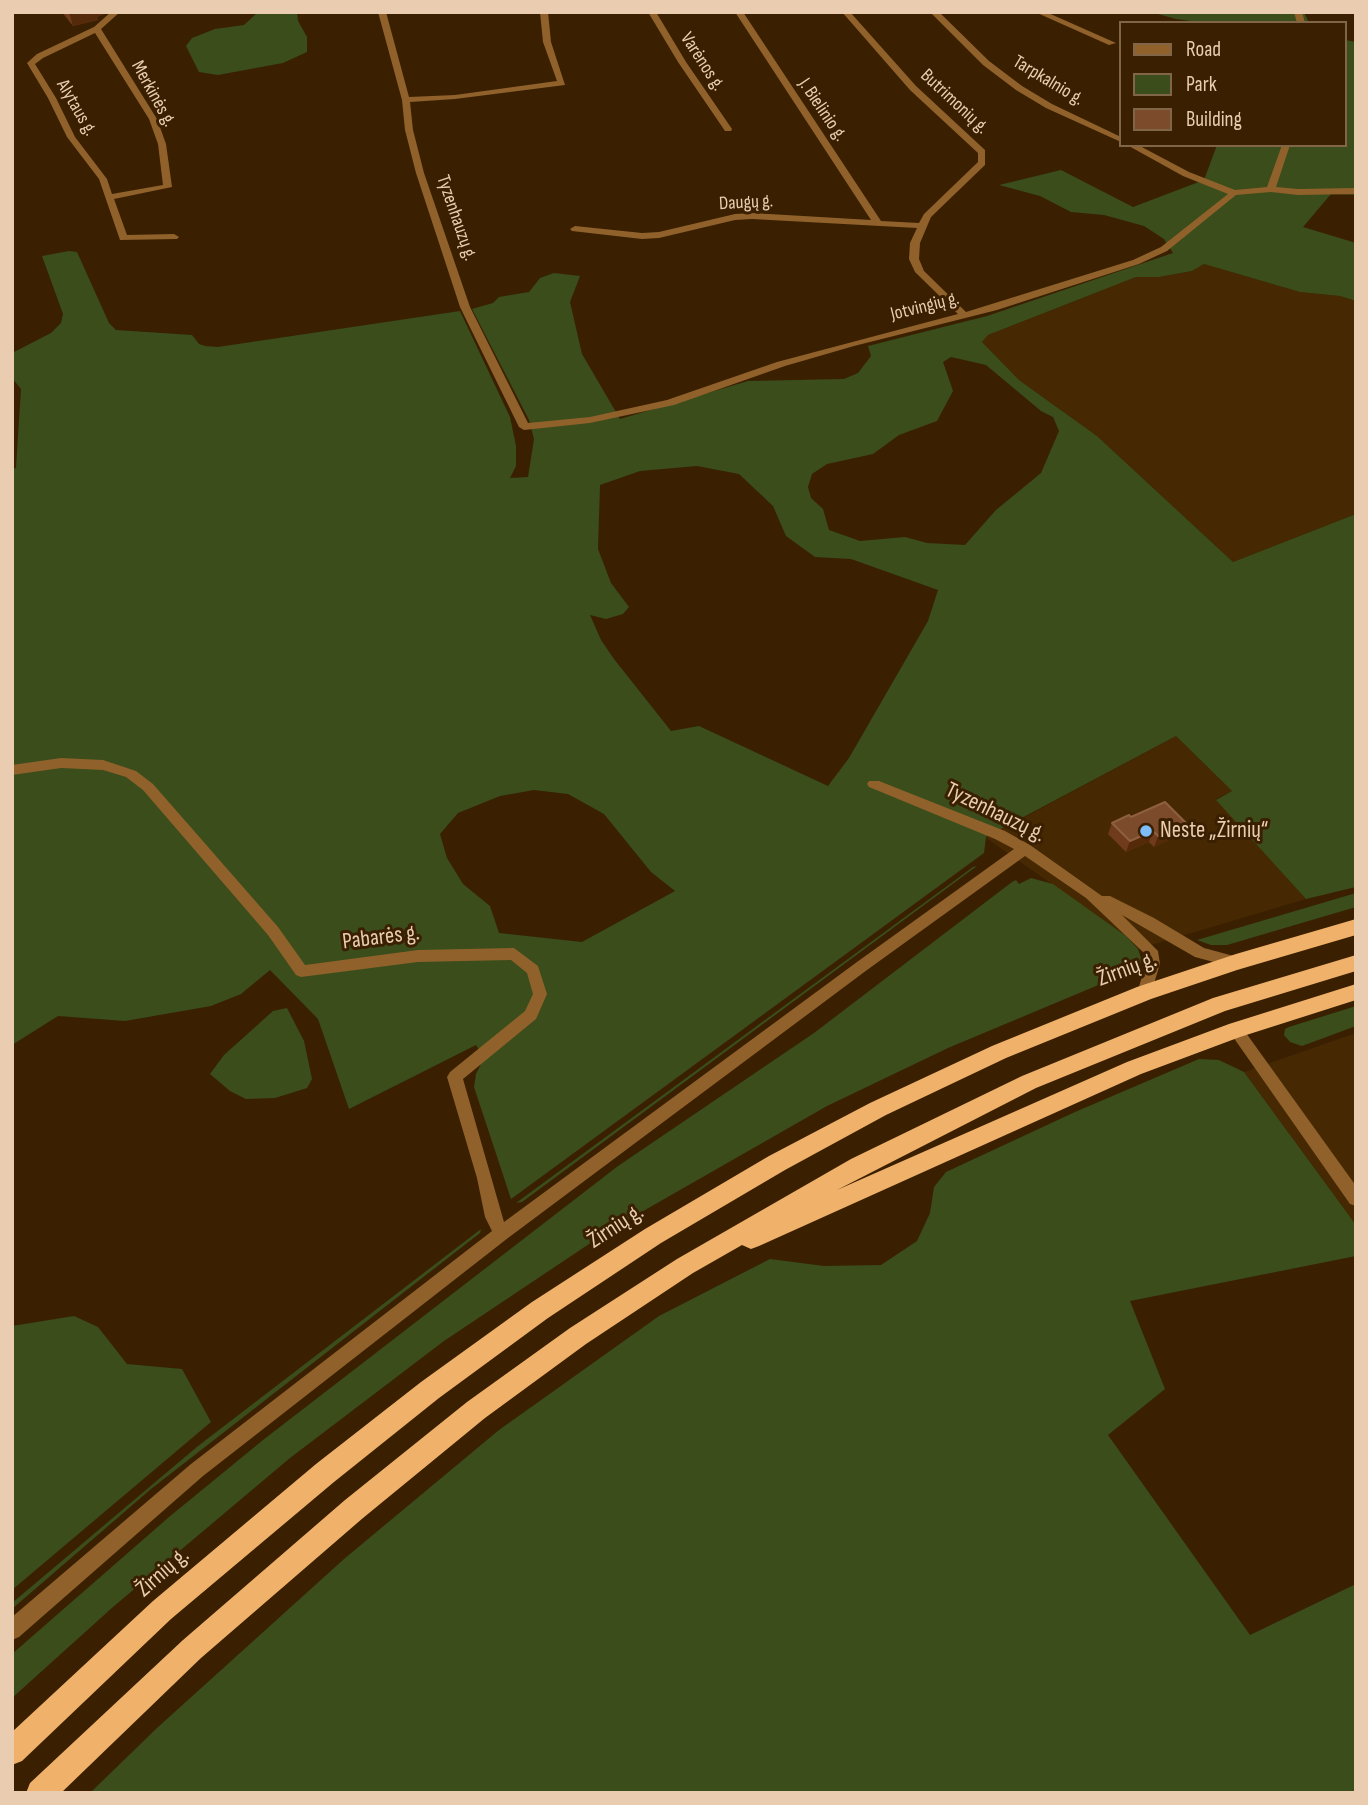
<!DOCTYPE html>
<meta charset="utf-8">
<style>
body{margin:0}
#map{position:relative;width:1368px;height:1805px;overflow:hidden;background:#3a2000;font-family:"Sofia Sans Condensed",sans-serif}
canvas{display:block}
.frame{position:absolute;inset:0;border:14px solid #eacdb0;pointer-events:none}
.legend{position:absolute;left:1119px;top:21px;width:228px;height:126px;box-sizing:border-box;background:#3a2000;border:2px solid #806546;margin:0;padding:9px 12px;list-style:none;font-size:21px;color:#eacdb0}
.legend li{display:flex;align-items:center;gap:14px;height:35px}
.legend b{width:35px;border:2px solid #806546}
</style>
<div id="map">
<canvas width="1368" height="1805"></canvas>
<div class="frame"></div>
<ul class="legend">
<li><b style="height:9px;background:#90612a"></b>Road</li>
<li><b style="height:19px;background:#3a4d1b"></b>Park</li>
<li><b style="height:19px;background:#7c4b2c"></b>Building</li>
</ul>
</div>
<script>
const context = document.querySelector('canvas').getContext('2d');
context.lineJoin = 'round';
function paint(path, color) {
  context.fillStyle = color;
  context.fill(path, 'evenodd');
}
function poly(rows) {
  const path = new Path2D();
  for (const r of rows) {
    path.moveTo(r[0], r[1]);
    for (let i = 2; i < r.length; i += 2) path.lineTo(r[i], r[i + 1]);
  }
  return path;
}
function strokePath(path, color, width, dash) {
  context.strokeStyle = color;
  context.lineWidth = width;
  context.lineCap = dash ? 'butt' : 'round';
  context.setLineDash(dash || []);
  context.stroke(path);
}
function label(font, color, halo, rows, align = 'center') {
  context.font = font + ' "Sofia Sans Condensed",sans-serif';
  context.lineWidth = 6;
  context.setLineDash([]);
  context.textBaseline = 'middle';
  context.strokeStyle = halo;
  context.fillStyle = color;
  for (const [text, x, y, turn = 0] of rows) {
    context.save();
    context.translate(x, y);
    context.rotate((+turn || 0) * Math.PI / 180);
    context.textAlign = isNaN(turn) ? turn : align;
    if (halo) context.strokeText(text, 0, 0);
    context.fillText(text, 0, 0);
    context.restore();
  }
}
paint(poly([
 [1204,264,1300,292,1340,296,1356,301,1356,514,1233,562,1097,436,1019,380,982,342,988,335,1136,277,1159,277,1192,271],
 [1176,736,1232,791,1216,799,1306,899,1138,949,1126,936,986,838],
 [1356,1033,1356,1225,1244,1072]
]), '#462802');
paint(poly([
 [258,12,297,12,298,21,307,37,307,52,283,63,218,75,199,72,186,46,192,38,215,29,244,25],
 [1151,12,1304,12,1309,23,1206,23,1176,19],
 [1345,40,1356,42,1356,195,1331,194,1303,227,1356,243,1356,301,1340,296,1300,292,1204,264,1192,271,1159,277,1136,277,988,335,982,342,1019,380,1097,436,1233,562,1356,514,1356,887,1306,899,1216,800,1232,791,1176,736,986,837,984,853,511,1199,474,1087,476,1074,484,1058,476,1045,349,1109,318,1019,270,970,241,994,211,1006,125,1021,58,1016,12,1045,12,469,16,468,21,389,12,378,12,353,51,333,61,323,63,314,42,256,69,251,77,252,109,323,116,330,192,335,199,344,205,346,218,347,460,311,510,417,516,446,516,466,510,478,528,477,534,439,529,420,472,309,493,303,499,297,529,292,540,278,554,273,580,276,570,302,582,354,620,419,748,381,844,379,858,373,871,356,868,346,987,316,1173,253,1164,239,1144,226,1104,215,1071,212,1040,196,999,185,1061,170,1133,207,1204,180,1217,145,1345,145],
 [951,357,986,365,1041,411,1053,417,1059,431,1041,473,996,510,965,545,927,543,905,537,860,541,829,530,823,509,811,498,808,487,812,474,827,464,873,454,899,435,937,421,953,391,943,362],
 [697,466,739,474,773,506,786,536,815,557,851,559,938,590,928,621,849,758,828,786,699,726,671,731,614,659,601,640,590,615,606,619,623,614,629,607,611,583,598,549,600,485,640,471],
 [534,790,568,794,604,814,651,872,675,891,582,942,499,933,490,906,463,884,447,858,440,834,458,813,500,796],
 [977,866,522,1202,516,1203,973,867],
 [1031,878,1053,884,1126,936,1138,949,1142,961,1139,968,948,1048,827,1106,610,1230,444,1341,290,1458,113,1607,12,1698,12,1654,169,1517,263,1440,618,1166,814,1033,1012,882,1016,880,1019,884],
 [1356,893,1356,907,1227,945,1211,945,1197,940],
 [1356,1006,1356,1026,1302,1046,1290,1042,1284,1035,1285,1029,1289,1027],
 [287,1008,304,1041,312,1079,307,1088,275,1098,246,1099,230,1091,210,1074,224,1055,273,1011],
 [1199,1059,1219,1060,1244,1072,1356,1225,1356,1256,1130,1301,1165,1389,1108,1435,1250,1635,1356,1584,1356,1793,90,1793,157,1728,344,1559,499,1430,659,1316,770,1259,824,1266,881,1265,917,1241,930,1213,934,1187,946,1172,1075,1112],
 [481,1229,480,1233,151,1489,12,1609,12,1603,198,1446],
 [74,1316,98,1327,127,1364,182,1369,211,1422,12,1590,12,1326]
]), '#3a4d1b');
paint(poly([
 [111,12,120,12,101,29,157,119,166,144,172,187,114,199,127,235,174,234,179,237,177,239,120,240,99,179,67,137,48,98,27,63,37,54,94,27,111,12],
 [95,33,149,119,158,144,163,185,112,194,107,179,75,137,56,98,35,64,43,58,95,33],
 [378,12,386,12,409,97,455,95,557,81,543,42,540,12,548,12,551,42,565,85,455,99,410,102,413,130,424,173,470,307,528,423,590,417,667,400,777,362,958,314,915,272,909,259,910,243,917,228,752,219,735,220,659,238,642,239,572,231,570,229,575,226,642,233,659,232,735,214,752,213,871,220,735,12,743,12,881,221,919,223,924,214,978,162,978,153,910,90,842,12,850,12,916,86,985,150,985,165,931,217,920,243,919,259,924,271,966,312,1133,260,1161,247,1228,194,1183,176,1127,145,1138,145,1189,172,1235,190,1267,187,1282,145,1290,145,1276,187,1298,189,1356,188,1356,194,1298,195,1271,192,1236,195,1167,251,1139,264,997,310,854,346,785,366,674,405,590,423,524,430,519,427,460,307,416,173,405,130,402,100,378,12],
 [648,12,656,12,686,62,732,129,731,131,725,131,678,62,648,12],
 [930,12,939,12,989,61,1022,86,1052,104,1121,137,1121,142,1046,108,1016,90,983,65,930,12],
 [1035,12,1046,12,1116,43,1109,45,1035,12],
 [1294,12,1302,12,1305,23,1297,23,1294,12],
 [61,758,103,760,136,771,153,784,278,927,305,965,418,950,514,948,538,966,547,994,536,1019,463,1079,504,1222,857,962,1014,849,995,839,869,787,867,784,869,781,879,781,1005,831,1030,845,1102,896,1110,896,1154,918,1204,948,1241,958,1243,962,1241,966,1236,968,1195,957,1122,915,1158,951,1160,964,1151,993,1149,997,1144,999,1139,997,1137,993,1146,964,1144,953,1086,898,1025,856,867,970,508,1238,203,1476,19,1637,12,1640,12,1617,191,1464,492,1231,485,1217,477,1178,447,1077,450,1072,525,1011,533,994,527,973,511,960,418,962,301,977,296,975,268,935,143,790,126,777,103,770,61,768,12,775,12,765,61,758],
 [1236,1024,1241,1026,1356,1186,1356,1206,1350,1204,1231,1034,1229,1030,1231,1026,1236,1024]
]), '#90612a');
paint(poly([
 [1356,919,1356,935,1237,970,1151,999,1006,1058,886,1115,785,1170,661,1243,548,1318,439,1398,334,1482,171,1619,22,1761,12,1765,12,1732,153,1601,316,1464,421,1382,532,1302,645,1229,769,1156,870,1103,992,1046,1137,987,1236,954,1356,919],
 [1356,955,1356,971,1225,1011,1036,1088,837,1190,1127,1062,1229,1024,1356,984,1356,1000,1240,1037,1141,1074,759,1246,751,1249,742,1245,693,1273,586,1344,485,1418,363,1518,201,1658,61,1793,26,1793,30,1783,183,1640,345,1500,467,1402,570,1328,677,1259,851,1159,1022,1076,1213,998,1356,955]
]), '#f0b26a');
paint(poly([
 [62,12,104,12,104,14,97,17,98,20,73,26],
 [1131,817,1182,834,1154,847,1149,842,1126,852,1108,834,1112,823]
]), '#6f3b1c');
paint(poly([
 [69,12,104,12,104,14,97,17,98,20,73,26],
 [1186,823,1182,834,1154,847,1158,836],
 [1153,831,1149,842,1126,852,1130,841]
]), '#542a0a');
const building = poly([
 [1165,802,1186,823,1158,836,1153,831,1130,841,1112,823,1129,815,1131,817,1165,802]
]);
paint(building, '#7c4b2c');
strokePath(building, '#8e5f41', 2);
for (const [x, y, r, color] of [
 [1146,831,7,"#7dbef9"]
]) {
  const dot = new Path2D();
  dot.arc(x, y, r, 0, 2 * Math.PI);
  context.fillStyle = color;
  context.fill(dot);
  strokePath(dot, '#3a2000', 2.5);
}
label('19px', '#eacdb0', '#3a2000', [
 ["Varėnos g.",702,62,57],
 ["Tarpkalnio g.",1048,81,31],
 ["Merkinės g.",153,94,61],
 ["Butrimonių g.",954,102,43],
 ["Alytaus g.",76,108,60],
 ["J. Bielinio g.",822,110,56],
 ["Daugų g.",746,203,-3],
 ["Tyzenhauzų g.",456,218,71],
 ["Jotvingių g.",925,307,-14]
]);
label('23px', '#eacdb0', '#3a2000', [
 ["Tyzenhauzų g.",995,813,26],
 ["Pabarės g.",381,938,-7],
 ["Žirnių g.",1127,970,-20],
 ["Žirnių g.",616,1227,-33],
 ["Žirnių g.",163,1573,-41]
]);
label('23px', '#eacdb0', '#3a2000', [
 ["Neste „Žirnių“",1160,831]
], 'left');
</script>
